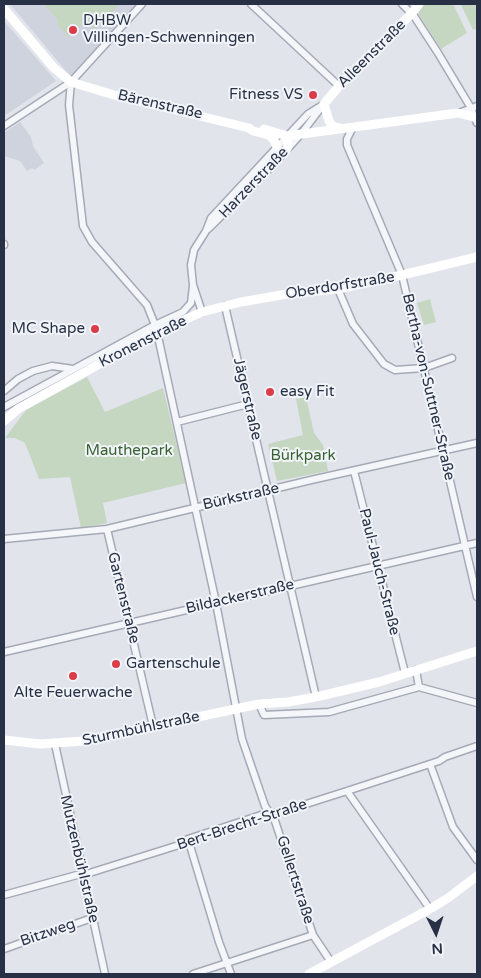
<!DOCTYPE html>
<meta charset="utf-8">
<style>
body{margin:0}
#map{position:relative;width:481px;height:978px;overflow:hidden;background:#e1e4eb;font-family:"Varela Round",sans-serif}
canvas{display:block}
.frame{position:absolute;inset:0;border:5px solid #273045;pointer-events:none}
.north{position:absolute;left:411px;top:908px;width:50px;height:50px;-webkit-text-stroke:4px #f1f4f8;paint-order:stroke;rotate:176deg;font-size:14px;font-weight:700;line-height:20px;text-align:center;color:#273045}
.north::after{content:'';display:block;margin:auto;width:18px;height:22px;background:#273045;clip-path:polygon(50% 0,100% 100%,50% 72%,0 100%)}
</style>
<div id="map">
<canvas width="481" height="978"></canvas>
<div class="frame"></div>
<div class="north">N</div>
</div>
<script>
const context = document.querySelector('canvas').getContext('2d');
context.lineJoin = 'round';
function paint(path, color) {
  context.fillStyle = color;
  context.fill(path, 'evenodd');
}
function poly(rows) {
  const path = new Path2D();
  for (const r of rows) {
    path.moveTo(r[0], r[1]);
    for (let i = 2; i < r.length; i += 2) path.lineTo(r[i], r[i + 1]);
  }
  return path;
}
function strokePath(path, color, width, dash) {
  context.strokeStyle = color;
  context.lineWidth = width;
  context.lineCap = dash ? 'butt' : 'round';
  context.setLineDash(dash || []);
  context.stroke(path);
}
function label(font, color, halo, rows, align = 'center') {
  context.font = font + ' "Varela Round",sans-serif';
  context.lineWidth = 4;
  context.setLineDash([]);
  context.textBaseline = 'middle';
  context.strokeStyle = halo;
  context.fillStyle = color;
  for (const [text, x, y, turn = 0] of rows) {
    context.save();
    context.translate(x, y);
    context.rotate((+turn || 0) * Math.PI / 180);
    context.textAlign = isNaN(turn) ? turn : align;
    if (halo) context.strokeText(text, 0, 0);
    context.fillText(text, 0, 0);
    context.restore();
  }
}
paint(poly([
 [10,4,137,4,101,45,71,77],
 [4,21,56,81,4,116],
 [20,122,31,137,33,146,44,163,34,170,32,168,27,171,20,161,4,156,4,133]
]), '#cfd3dd');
paint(poly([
 [44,4,117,4,119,5,94,29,86,21,68,37,57,24,58,20],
 [424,4,453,4,467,33,441,49,418,13],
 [462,4,477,4,477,28,473,30,461,5],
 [430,299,436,322,424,325,417,303],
 [87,377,105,412,163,388,186,483,103,503,107,523,81,528,70,477,39,479,25,443,15,438,5,438,26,410],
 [306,397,314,433,323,445,328,471,277,481,268,444,303,435,296,399]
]), '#c5d6c1');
const street = poly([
 [251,4,339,86],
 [402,4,414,16,438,53,471,108,477,123],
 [71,82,69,105,83,226,92,242,147,305,155,325],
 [459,113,477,106],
 [4,126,71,82,142,4],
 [353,127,347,139,347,145,402,275,477,597],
 [208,229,271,167,301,134,320,109],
 [4,244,4,245],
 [338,289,353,324,384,364,395,370,424,368,452,358],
 [225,306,316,697],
 [202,312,193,285,191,265,194,250,206,231,211,218,308,114,324,104],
 [157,332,216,603,242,739,265,806,275,821,313,935,331,962],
 [4,391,18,379,33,371,52,366,73,369],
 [4,407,155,325,183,312,191,303,193,286],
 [177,422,248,404],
 [354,471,405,673],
 [107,529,153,726],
 [4,539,107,529,311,480,477,443],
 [4,652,477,543],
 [419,687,477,703],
 [259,704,264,715,329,712,419,687,416,670],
 [55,744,105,974],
 [430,764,453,827,477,860],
 [347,791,430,909],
 [188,839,219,942,231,974],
 [4,895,77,875,83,875,179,845,188,839,261,815,281,812,347,791,439,761,445,757,477,746],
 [4,949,92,918],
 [193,974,313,935]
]);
strokePath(street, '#a5aab6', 9);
strokePath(street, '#f4f6f9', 6);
strokePath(poly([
 [4,9,54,68,71,82,114,95,249,128,253,131,269,135,274,140,277,147],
 [340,128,332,126,329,121,324,104,339,86,412,13,419,4],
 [264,129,287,136,458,113,477,118],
 [286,151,288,145,287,136],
 [4,421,18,409,157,332,202,312,241,302,287,294,338,289,402,275,477,257],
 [4,740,40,744,84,741,259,704,288,702,316,697,379,682,477,651],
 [309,974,430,909,448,898,477,876]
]), '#fff', 9);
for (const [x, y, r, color] of [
 [73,30,5,"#dc3b48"],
 [313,95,5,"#dc3b48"],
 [95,329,5,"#dc3b48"],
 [270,392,5,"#dc3b48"],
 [116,664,5,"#dc3b48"],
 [73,676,5,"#dc3b48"]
]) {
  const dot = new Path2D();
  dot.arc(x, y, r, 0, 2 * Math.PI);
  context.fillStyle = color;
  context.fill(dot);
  strokePath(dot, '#f1f4f8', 2);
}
label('15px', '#273045', '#f1f4f8', [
 ["DHBW",83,21],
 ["Villingen-Schwenningen",83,38],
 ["Fitness VS",303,95,"right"],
 ["MC Shape",85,329,"right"],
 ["easy Fit",280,392],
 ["Gartenschule",126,664],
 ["Alte Feuerwache",73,693,"center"]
], 'left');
label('15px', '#273045', '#f1f4f8', [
 ["Alleenstraße",372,54,-45],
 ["Bärenstraße",160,105,13],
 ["Harzerstraße",254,183,-46],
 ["Oberdorfstraße",340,286,-9],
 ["Kronenstraße",143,342,-27],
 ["Bertha-von-Suttner-Straße",428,387,77],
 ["Jägerstraße",247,399,77],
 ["Bürkstraße",241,497,-13],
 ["Paul-Jauch-Straße",379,572,76],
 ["Bildackerstraße",240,597,-13],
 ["Gartenstraße",123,598,76],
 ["Sturmbühlstraße",141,729,-12],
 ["Bert-Brecht-Straße",242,825,-18],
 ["Mutzenbühlstraße",79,859,77],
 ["Gellertstraße",295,880,72],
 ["Bitzweg",48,933,-19]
]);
label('15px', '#396233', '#f1f4f8', [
 ["Mauthepark",129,451],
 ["Bürkpark",303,456]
]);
</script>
